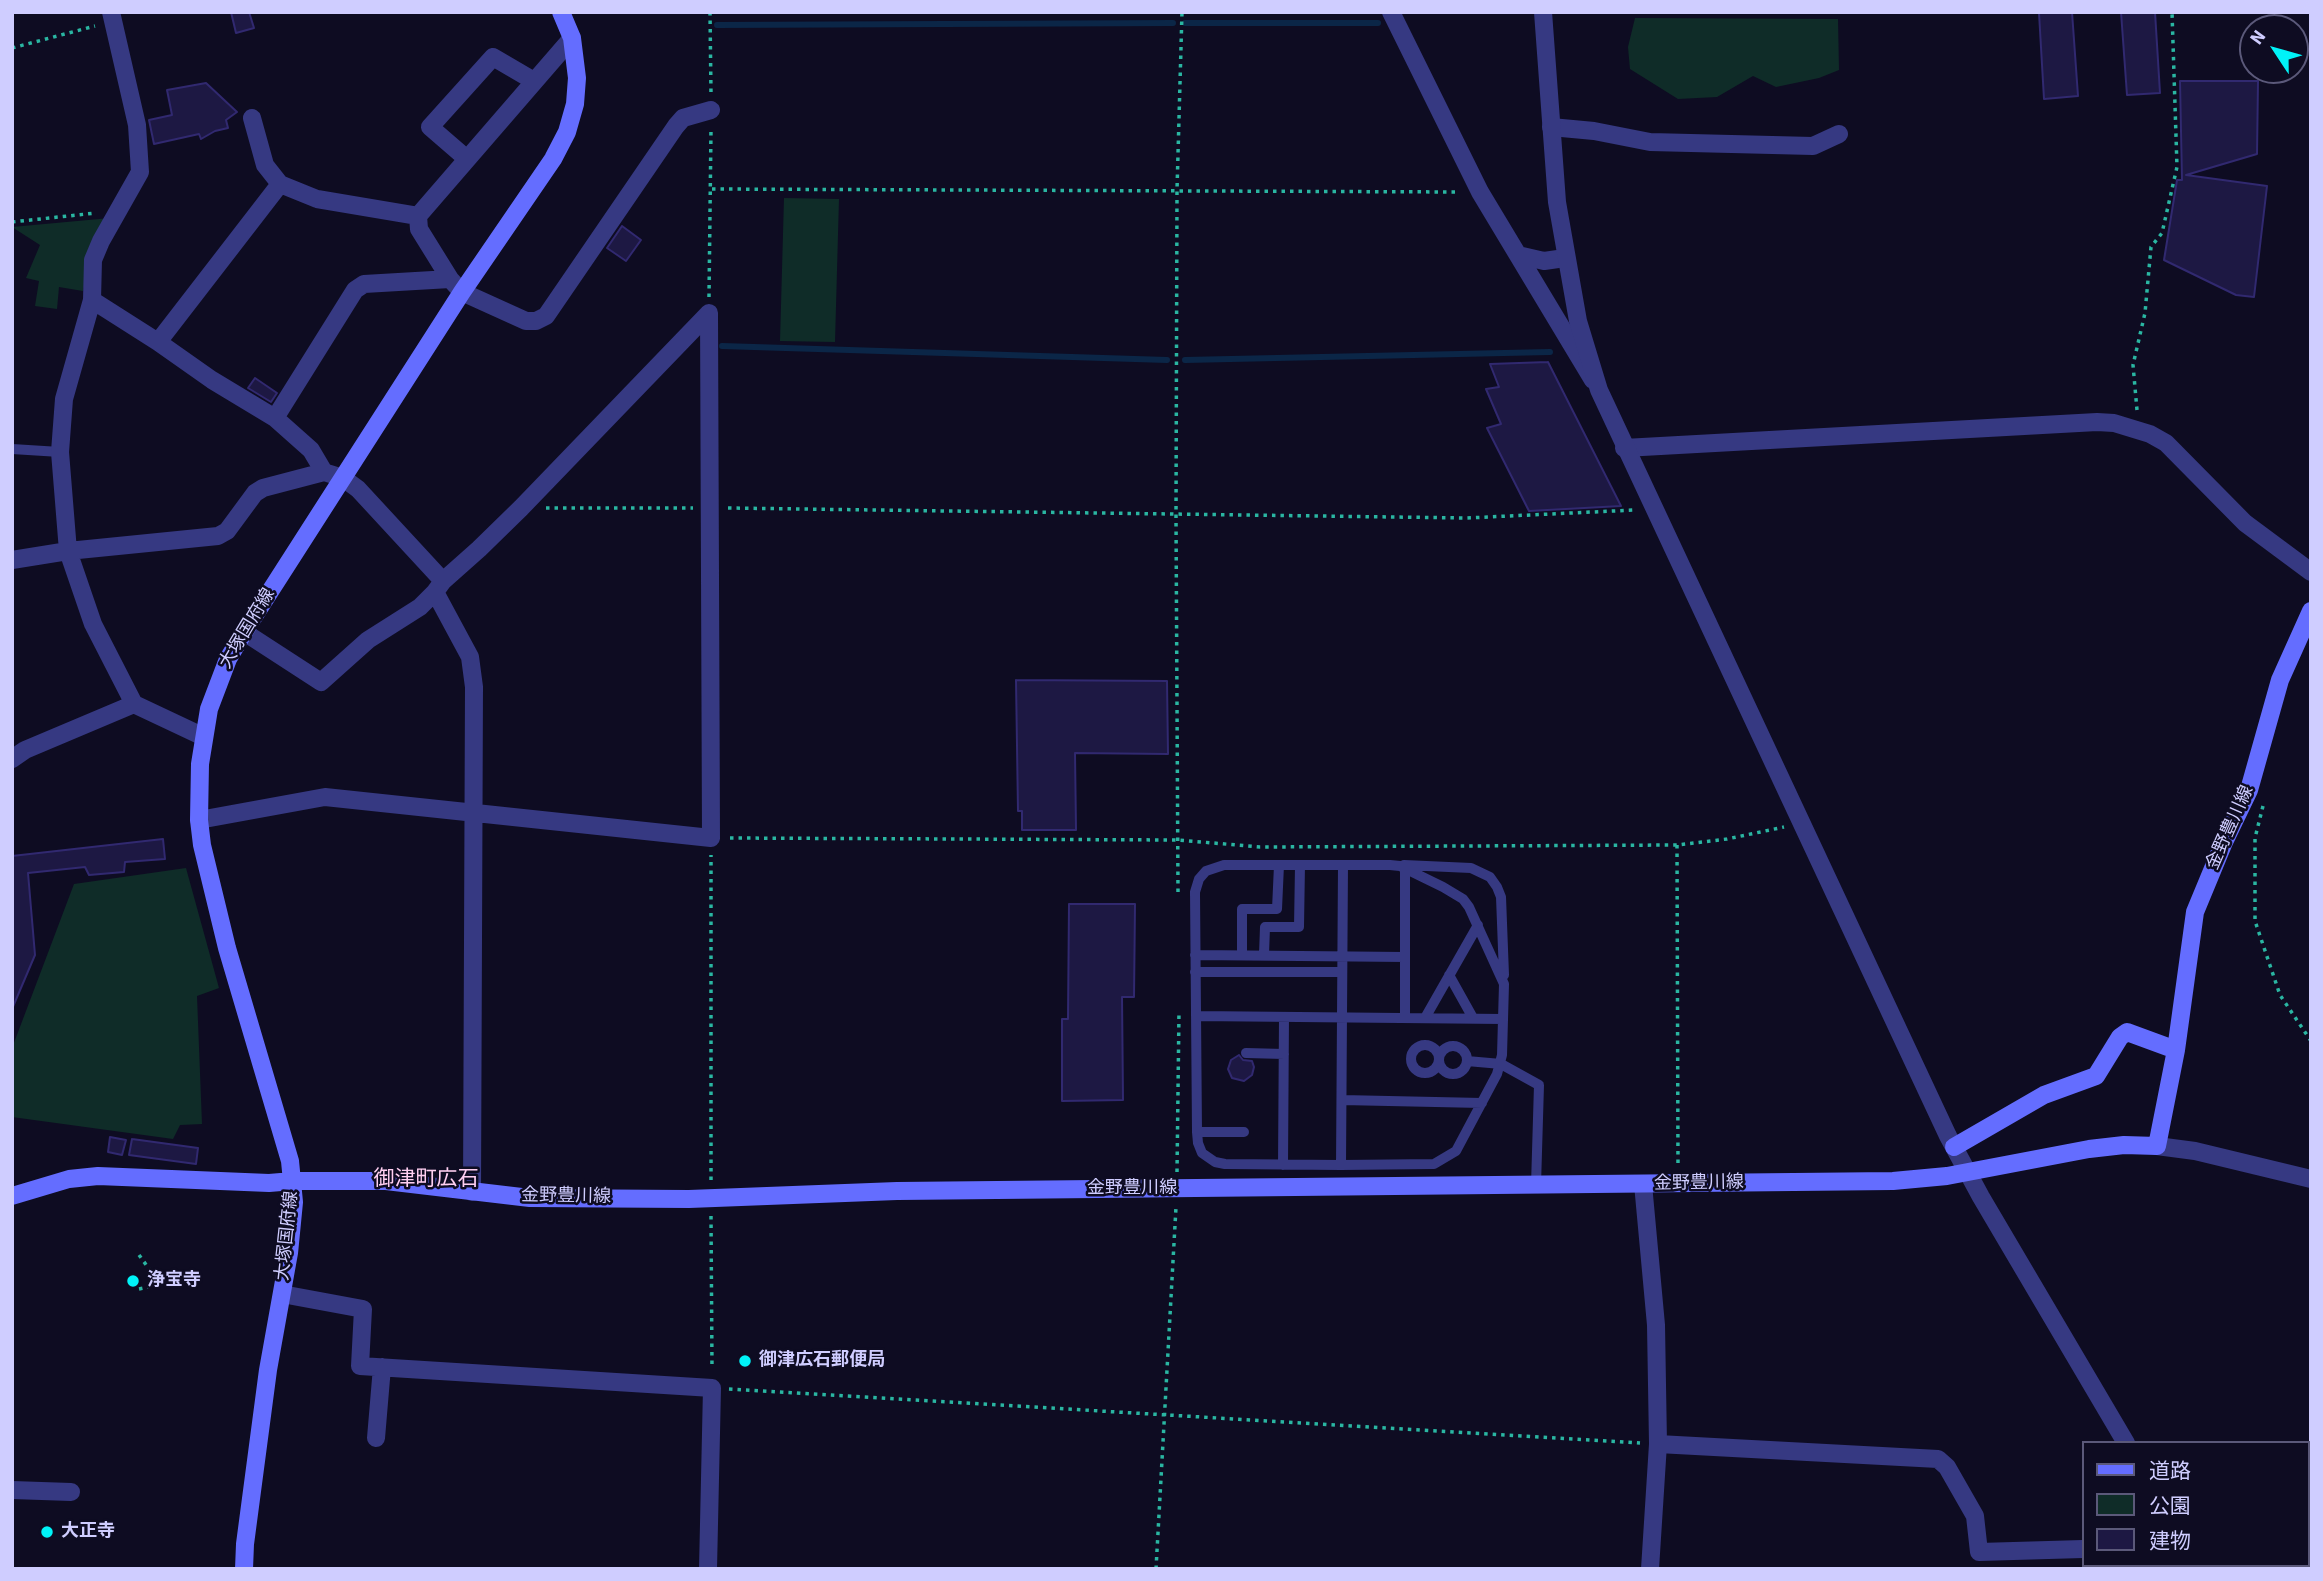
<!DOCTYPE html>
<meta charset="utf-8">
<style>
body{margin:0}
#map{position:relative;width:2323px;height:1581px;overflow:hidden;background:#0e0c22;font-family:"Source Sans 3","Noto Sans JP",sans-serif}
canvas{display:block}
.frame{position:absolute;inset:0;border:14px solid #cfcdff;pointer-events:none}
.legend{position:absolute;left:2082px;top:1441px;width:228px;height:126px;box-sizing:border-box;background:#0e0c22;border:2px solid #5b597a;margin:0;padding:9px 12px;list-style:none;font-size:21px;color:#cfcdff}
.legend li{display:flex;align-items:center;gap:14px;height:35px}
.legend b{width:35px;border:2px solid #5b597a}
.north{position:absolute;left:2239px;top:14px;width:70px;height:70px;box-sizing:border-box;background:#0e0c22;border:2px solid #5b597a;border-radius:50%;rotate:306deg;font-size:19px;font-weight:700;line-height:28px;text-align:center;color:#cfcdff}
.north::after{content:'';display:block;margin:auto;width:24px;height:32px;background:#00f3f8;clip-path:polygon(50% 0,100% 100%,50% 72%,0 100%)}
</style>
<div id="map">
<canvas width="2323" height="1581"></canvas>
<div class="frame"></div>
<ul class="legend">
<li><b style="height:9px;background:#646dff"></b>道路</li>
<li><b style="height:19px;background:#0f2c28"></b>公園</li>
<li><b style="height:19px;background:#1d1843"></b>建物</li>
</ul>
<div class="north">N</div>
</div>
<script>
const context = document.querySelector('canvas').getContext('2d');
context.lineJoin = 'round';
function paint(path, color) {
  context.fillStyle = color;
  context.fill(path, 'evenodd');
}
function poly(rows) {
  const path = new Path2D();
  for (const r of rows) {
    if (r.length === 3) {
      path.moveTo(r[0] + r[2], r[1]);
      path.arc(r[0], r[1], r[2], 0, 2 * Math.PI);
      continue;
    }
    path.moveTo(r[0], r[1]);
    for (let i = 2; i < r.length; i += 2) path.lineTo(r[i], r[i + 1]);
  }
  return path;
}
function strokePath(path, color, width, dash) {
  context.strokeStyle = color;
  context.lineWidth = width;
  context.lineCap = dash ? 'butt' : 'round';
  context.setLineDash(dash || []);
  context.stroke(path);
}
function label(font, color, halo, rows, align = 'center') {
  context.font = font + ' "Source Sans 3","Noto Sans JP",sans-serif';
  context.lineWidth = 5;
  context.setLineDash([]);
  context.textBaseline = 'middle';
  context.strokeStyle = halo;
  context.fillStyle = color;
  for (const [text, x, y, turn = 0] of rows) {
    context.save();
    context.translate(x, y);
    context.rotate((+turn || 0) * Math.PI / 180);
    context.textAlign = isNaN(turn) ? turn : align;
    if (halo) context.strokeText(text, 0, 0);
    context.fillText(text, 0, 0);
    context.restore();
  }
}
paint(poly([
 [1635,18,1838,19,1839,70,1819,78,1776,87,1753,76,1717,97,1678,99,1630,69,1628,47],
 [784,198,839,199,835,342,780,341],
 [110,218,91,252,83,291,59,287,57,309,35,306,39,281,26,278,40,245,12,227],
 [186,868,219,988,197,996,202,1124,180,1125,173,1139,12,1117,12,1048,74,884]
]), '#0f2c28');
strokePath(poly([
 [1185,23,1378,23],
 [717,25,1173,23],
 [722,346,1167,360],
 [1185,360,1550,352]
]), '#0b2647', 6);
const building = poly([
 [231,12,249,12,254,28,236,33,231,12],
 [2072,12,2078,96,2044,99,2039,13,2072,12],
 [2121,12,2155,12,2160,93,2127,95,2121,12],
 [2180,81,2258,81,2257,154,2186,175,2267,186,2254,297,2236,295,2164,260,2177,180,2182,180,2180,81],
 [206,83,237,112,226,120,228,128,215,131,201,139,199,134,154,144,149,120,172,115,167,90,206,83],
 [622,226,641,240,626,261,607,248,622,226],
 [1548,362,1621,506,1529,511,1487,428,1501,424,1486,389,1499,387,1490,364,1548,362],
 [255,378,277,393,271,402,248,388,255,378],
 [1016,680,1167,681,1168,754,1075,753,1076,830,1022,830,1022,811,1018,811,1016,680],
 [163,839,165,859,125,862,124,872,89,875,85,867,28,873,35,955,12,1009,12,856,163,839],
 [1069,904,1135,904,1134,997,1122,997,1123,1100,1062,1101,1062,1019,1068,1019,1069,904],
 [1239,1055,1243,1060,1252,1061,1254,1067,1252,1075,1244,1081,1232,1078,1228,1069,1231,1060,1239,1055],
 [110,1137,126,1140,122,1155,108,1152,110,1137],
 [132,1139,198,1148,196,1164,129,1155,132,1139]
]);
paint(building, '#1d1843');
strokePath(building, '#312970', 2);
strokePath(poly([
 [710,12,711,94],
 [12,48,95,26],
 [712,189,1459,192],
 [12,222,96,213],
 [709,297,711,129],
 [2137,410,2133,365,2145,313,2151,247,2162,233,2177,167,2172,12],
 [546,508,693,508],
 [728,508,1467,518,1634,510],
 [2263,806,2255,838,2255,921,2280,995,2311,1041],
 [730,838,1178,840,1260,847,1677,845,1727,839,1784,827],
 [1677,845,1678,1165],
 [1178,892,1176,516,1177,190,1182,12],
 [1177,1172,1179,1011],
 [711,1180,711,855],
 [711,1216,712,1369],
 [139,1255,160,1284],
 [139,1289,185,1280],
 [729,1389,1640,1443],
 [1156,1569,1176,1207]
]), '#2ab6a2', 3.5, [3.5, 5]);
strokePath(poly([
 [12,449,60,452],
 [1224,865,1390,865,1400,866,1443,887,1463,899,1469,907,1504,984,1502,1055,1497,1074,1456,1151,1434,1164,1341,1165,1225,1164,1215,1162,1202,1153,1198,1143,1197,1132,1195,892,1199,879,1206,871,1224,865],
 [1404,865,1471,868,1490,877,1497,887,1501,897,1504,975],
 [1195,955,1405,957],
 [1242,955,1242,909,1277,909,1279,865],
 [1264,955,1265,927,1299,927,1300,865],
 [1195,972,1342,972],
 [1449,975,1473,1018],
 [1196,1016,1503,1019],
 [1405,1018,1405,869],
 [1425,1018,1478,925],
 [1425,1059,14],
 [1453,1060,14],
 [1246,1053,1284,1054],
 [1467,1061,1501,1064,1539,1085,1536,1185],
 [1342,1100,1482,1103],
 [1197,1132,1244,1132],
 [1283,1165,1284,1017],
 [1341,1165,1343,865]
]), '#363982', 10);
strokePath(poly([
 [111,12,137,125,140,172,101,241,93,260,92,300,64,399,60,452,68,551,93,624,134,704,204,737],
 [1391,12,1480,192,1593,380],
 [572,38,418,216,419,229,450,279,462,292,526,321,536,321,546,316,676,126,683,118,711,110],
 [252,118,265,165,280,184,317,199,418,216],
 [1551,127,1594,131,1650,142,1813,146,1839,134],
 [467,159,430,127,493,57,534,81],
 [1518,255,1544,261,1565,258],
 [92,300,158,342,212,380,275,418,311,450,324,472,343,478,358,489,443,581],
 [158,342,280,184],
 [275,418,355,290,364,284,450,279],
 [1624,448,2097,422,2114,423,2150,434,2166,443,2245,523,2311,572],
 [12,560,68,551,218,536,227,531,255,493,263,488,324,472],
 [435,592,470,657,474,687,472,1192],
 [244,632,321,682,368,640,420,607,435,592,443,581,479,549,521,508,709,313],
 [12,759,25,750,134,704],
 [199,820,325,797,711,838,709,313],
 [2157,1146,2195,1151,2311,1179],
 [1643,1184,1656,1325,1658,1444,1650,1569],
 [282,1294,363,1309,360,1366,712,1388,708,1569],
 [376,1438,382,1367],
 [1658,1444,1938,1459,1947,1467,1975,1516,1979,1552,2083,1549],
 [12,1490,71,1492]
]), '#363982', 18);
strokePath(poly([
 [1543,12,1557,202,1578,321,1599,390,1948,1136,1981,1197,2126,1443],
 [2197,1565,2199,1569]
]), '#363982', 18);
strokePath(poly([
 [1954,1147,2044,1095,2096,1076,2120,1037,2127,1032,2176,1050],
 [12,1196,69,1179,98,1176,269,1183,293,1181,386,1181,530,1198,689,1199,897,1191,1893,1181,1947,1176,2089,1149,2124,1145,2157,1146,2176,1050,2195,912,2224,842,2249,790,2280,680,2311,611],
 [244,1569,245,1544,268,1370,289,1253,294,1202,290,1161,227,948,202,845,199,820,200,764,209,709,228,659,244,632,462,292,553,159,567,132,575,104,577,78,572,38,561,12]
]), '#646dff', 18);
for (const [x, y, r, color] of [
 [133,1281,7,"#00f3f8"],
 [745,1361,7,"#00f3f8"],
 [47,1532,7,"#00f3f8"]
]) {
  const dot = new Path2D();
  dot.arc(x, y, r, 0, 2 * Math.PI);
  context.fillStyle = color;
  context.fill(dot);
  strokePath(dot, '#0e0c22', 2.5);
}
label('18px', '#cfcdff', '#0e0c22', [
 ["大塚国府線",248,629,-59],
 ["金野豊川線",2231,828,-66],
 ["金野豊川線",1699,1184,-1],
 ["金野豊川線",1132,1189],
 ["金野豊川線",566,1197,1],
 ["大塚国府線",288,1236,-84]
]);
label('bold 18px', '#cfcdff', '#0e0c22', [
 ["浄宝寺",147,1281],
 ["御津広石郵便局",759,1361],
 ["大正寺",61,1532]
], 'left');
label('21px', '#ffcff1', '#0e0c22', [
 ["御津町広石",426,1180]
]);
</script>
